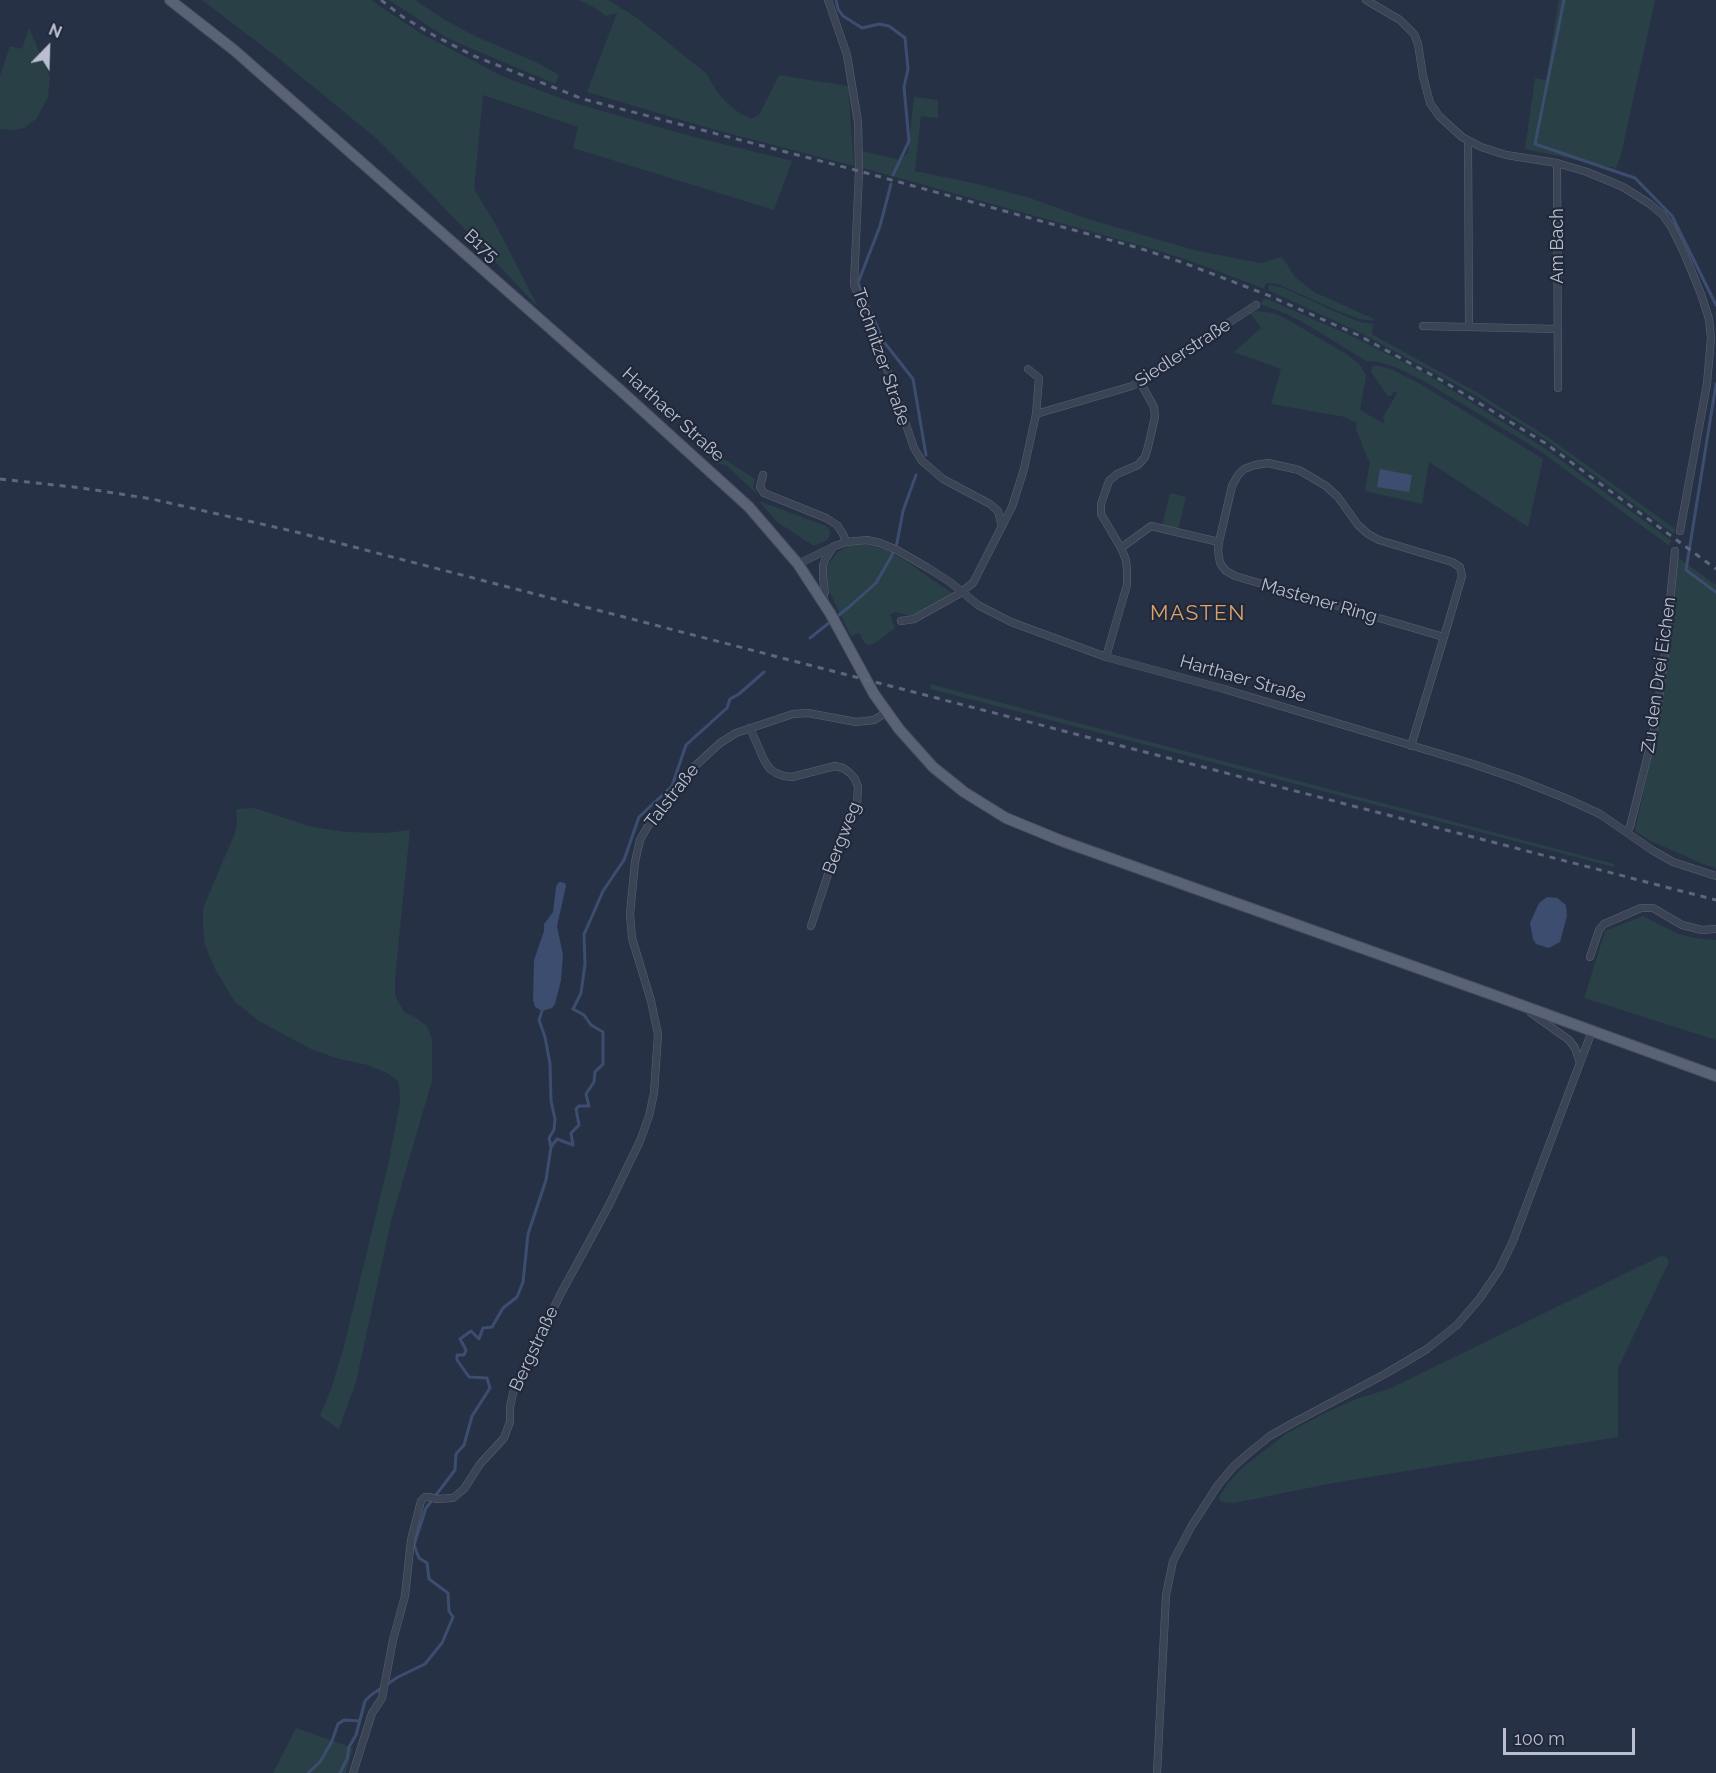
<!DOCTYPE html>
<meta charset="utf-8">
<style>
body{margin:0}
#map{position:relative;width:1716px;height:1773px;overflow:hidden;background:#273146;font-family:Raleway,sans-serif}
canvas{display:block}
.north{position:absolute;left:18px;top:18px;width:60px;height:60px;-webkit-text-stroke:4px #20283a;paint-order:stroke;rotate:23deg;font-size:16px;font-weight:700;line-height:24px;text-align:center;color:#b9bfce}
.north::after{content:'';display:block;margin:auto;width:21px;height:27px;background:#b9bfce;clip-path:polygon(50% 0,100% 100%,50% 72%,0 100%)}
.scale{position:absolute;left:1503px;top:1728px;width:132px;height:27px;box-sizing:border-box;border:3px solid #b9bfce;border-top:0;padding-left:8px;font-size:18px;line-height:21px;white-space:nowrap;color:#b9bfce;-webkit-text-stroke:4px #20283a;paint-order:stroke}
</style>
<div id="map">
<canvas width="1716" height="1773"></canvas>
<div class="north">N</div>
<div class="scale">100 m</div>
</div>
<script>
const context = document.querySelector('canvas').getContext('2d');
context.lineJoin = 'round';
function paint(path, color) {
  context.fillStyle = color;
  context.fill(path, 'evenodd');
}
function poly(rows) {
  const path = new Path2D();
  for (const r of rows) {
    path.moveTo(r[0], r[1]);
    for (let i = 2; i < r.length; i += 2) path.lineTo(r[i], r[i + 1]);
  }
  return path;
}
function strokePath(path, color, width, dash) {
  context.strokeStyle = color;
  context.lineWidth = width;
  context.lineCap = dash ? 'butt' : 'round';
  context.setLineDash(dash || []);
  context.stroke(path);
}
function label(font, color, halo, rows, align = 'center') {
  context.font = font + ' Raleway,sans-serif';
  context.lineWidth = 4.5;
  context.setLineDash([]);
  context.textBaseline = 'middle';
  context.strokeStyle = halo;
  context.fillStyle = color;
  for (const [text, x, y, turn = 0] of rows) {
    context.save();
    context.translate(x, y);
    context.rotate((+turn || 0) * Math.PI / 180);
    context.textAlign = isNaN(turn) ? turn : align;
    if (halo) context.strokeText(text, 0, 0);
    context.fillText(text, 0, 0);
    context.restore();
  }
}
paint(poly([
 [202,0,371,0,420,33,504,77,571,102,694,137,792,161,774,210,573,148,578,127,483,95,474,189,496,225,538,307,416,178,377,139,282,61],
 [389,0,415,0,445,20,477,37,538,63,559,75,555,84,447,38],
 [579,0,608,0,637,18,706,73,717,92,728,104,738,112,751,119,759,115,779,75,848,86,854,166,712,129,587,92,617,13,606,16,595,8],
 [1559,0,1655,0,1621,155,1616,168,1525,149,1535,78,1546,80],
 [29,28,50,77,48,97,37,118,24,128,13,130,0,129,0,76,10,46,22,49],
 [914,97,938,100,938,118,921,116,915,171,973,183,1027,197,1091,220,1198,251,1261,263,1282,257,1296,278,1316,293,1374,319,1374,321,1360,319,1336,310,1278,284,1267,283,1264,287,1265,289,1185,259,1139,245,863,168,863,151,899,160,908,153],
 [1269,285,1284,288,1336,312,1360,322,1373,324,1372,334,1476,392,1549,438,1675,529,1674,534,1548,441,1475,395,1359,332,1268,290],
 [1265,298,1356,338,1426,374,1543,447,1672,541,1668,545,1540,451,1509,432,1422,380,1395,367,1380,362,1366,361,1306,324,1287,314,1260,304],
 [1257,311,1273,313,1285,318,1348,355,1360,365,1366,375,1360,410,1383,423,1385,421,1383,417,1397,393,1394,391,1391,396,1388,396,1371,372,1373,366,1380,366,1393,370,1420,384,1543,459,1528,527,1429,462,1422,504,1365,491,1370,460,1368,460,1356,429,1357,423,1345,417,1271,404,1281,369,1234,352,1261,328,1250,313],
 [684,433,755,479,753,486,757,494,727,466,717,463],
 [1170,493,1186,497,1178,530,1162,526],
 [759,501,826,526,830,531,829,537,827,540,814,546,777,522],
 [865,544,886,550,903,559,953,594,913,616,895,612,890,615,895,628,875,643,869,645,865,644,859,633,851,636,831,595,826,579,828,565,837,552,848,546],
 [1676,556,1716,585,1716,868,1703,864,1651,841,1635,831,1658,725,1675,595],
 [930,684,1614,864,1614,867,931,689],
 [254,808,312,827,346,832,385,833,410,830,395,978,395,995,404,1012,415,1017,427,1026,432,1039,432,1081,391,1221,356,1382,339,1429,320,1416,331,1389,343,1350,388,1165,400,1102,399,1084,397,1080,389,1074,368,1065,339,1059,311,1049,259,1021,235,1002,215,969,205,945,203,928,203,908,235,833,237,821,236,809],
 [1643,916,1678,934,1700,939,1716,940,1716,1040,1584,998,1605,931],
 [1661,1256,1666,1257,1669,1262,1618,1368,1618,1437,1338,1482,1234,1503,1221,1502,1219,1497,1228,1483,1243,1467,1287,1433,1325,1413,1356,1399,1389,1389],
 [296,1728,353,1748,346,1773,273,1773]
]), '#294046');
paint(poly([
 [1380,469,1412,475,1409,492,1377,487],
 [560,882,565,883,566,886,557,926,563,955,561,980,555,1004,552,1008,542,1011,535,1007,533,1000,534,960,544,931,544,924,553,912,556,887,558,883],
 [1547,897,1557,898,1566,905,1567,916,1560,942,1549,948,1536,944,1533,939,1530,923,1539,903]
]), '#3c4d6f');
strokePath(poly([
 [836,0,838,9,843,16,862,28,879,24,889,26,905,38,908,69,904,87,909,141,893,175],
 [1564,0,1535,144,1635,178,1672,216,1716,305],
 [891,184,880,226,858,283,884,342,913,379,926,455],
 [1716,384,1686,570,1716,592],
 [810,638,849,607,876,583,891,557,897,543,903,511,916,475],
 [542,1011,539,1020,545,1037,550,1064,551,1101,555,1119,554,1130,549,1138,551,1147],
 [308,1773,320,1762,332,1741,338,1724,344,1720,359,1721],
 [340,1773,347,1759,349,1747,356,1735,365,1701,371,1695,398,1677,425,1664,442,1643,453,1617,449,1611,448,1593,429,1579,427,1563,419,1558,414,1545,426,1508,455,1470,456,1454,464,1445,472,1416,490,1388,487,1378,469,1377,457,1360,457,1355,464,1355,466,1350,460,1339,471,1331,479,1339,483,1328,492,1327,503,1308,517,1297,523,1282,528,1234,546,1180,551,1147,557,1139,573,1145,571,1133,579,1125,576,1109,579,1106,589,1106,586,1094,594,1082,595,1072,603,1064,603,1032,591,1025,584,1015,573,1009,581,993,585,964,584,934,586,930,603,891,624,860,639,817,672,786,686,745,727,708,730,699,739,694,764,672]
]), '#3c4d6f', 3);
const minor = poly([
 [828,0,847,55,858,122,859,171,854,285,875,334,914,448,922,461,943,479,990,504,998,511,1002,526],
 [1366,0,1400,20,1414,34,1418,44,1423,76,1430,103,1439,116,1462,137,1481,147,1506,155,1557,163,1587,172,1609,181,1623,187,1650,204,1663,215,1672,228,1685,255,1701,294,1709,319,1711,338,1707,384,1680,531],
 [1468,141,1469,327],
 [1557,163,1558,388],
 [1423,326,1558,329],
 [1036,414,1132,386,1256,305],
 [763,475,760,487,764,493,826,518,837,525,843,534,846,542],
 [1219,542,1232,486,1238,475,1244,469,1255,465,1268,463,1299,470,1326,486,1338,497,1358,525,1368,534,1379,540,1452,562,1460,567,1462,576,1444,637],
 [1121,548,1151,526,1219,542,1218,550,1220,563,1226,571,1235,576,1444,637,1411,746],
 [798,564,835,546,846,542,867,540,880,543,897,550,928,568,950,582,978,605,1011,622,1106,657,1224,689,1470,763,1517,779,1565,798,1600,814,1652,850,1673,862,1716,876],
 [822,601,825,592,823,578,823,565,826,558,833,547],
 [901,621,914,619,957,595,973,583,1002,526,1012,507,1024,469,1036,414,1039,378,1028,369],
 [1106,657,1127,585,1127,570,1126,560,1121,548,1101,514,1101,504,1109,481,1117,474,1138,465,1145,457,1148,447,1155,417,1154,407,1140,382],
 [750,728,764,760,770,769,776,773,784,776,792,777,835,766,843,768,850,773,855,779,858,787,857,805,833,859,811,926],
 [1626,832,1630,827,1655,726,1664,662,1675,551],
 [1590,957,1599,930,1604,924,1641,908,1653,908,1682,925,1702,930,1716,929],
 [1531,1013,1569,1040,1575,1048,1580,1063],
 [353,1773,372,1713,382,1698,393,1640,405,1596,411,1540,421,1501,425,1497,429,1497,437,1499,453,1498,464,1489,480,1464,504,1438,510,1422,510,1407,513,1393,560,1295,608,1207,640,1141,649,1116,654,1093,658,1034,651,1001,632,938,630,914,635,862,640,840,648,826,668,803,695,766,720,743,736,733,793,714,808,713,856,722,874,720,887,712],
 [1157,1773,1166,1595,1173,1561,1191,1527,1218,1485,1234,1466,1250,1452,1270,1436,1291,1424,1385,1374,1427,1349,1457,1325,1480,1298,1499,1270,1513,1241,1592,1031]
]);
const primary = poly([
 [170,0,234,50,619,389,749,507,798,564,830,613,874,694,899,729,933,767,964,792,1006,818,1062,841,1499,997,1716,1076]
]);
strokePath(minor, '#5a6172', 8);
strokePath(primary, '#454c5e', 12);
strokePath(minor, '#3b4455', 7);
strokePath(primary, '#596375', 10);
strokePath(poly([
 [381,0,403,17,435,36,474,56,583,99,859,171,1139,248,1184,263,1265,294,1358,335,1441,380,1545,443,1716,569],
 [0,479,82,488,152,499,292,531,1716,900]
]), '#5d677c', 3, [6, 6]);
label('18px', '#b9bfce', '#20283a', [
 ["B175",481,246,42],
 ["Am Bach",1558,246,-90],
 ["Siedlerstraße",1183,353,-33],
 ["Technitzer Straße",881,357,71],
 ["Harthaer Straße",673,415,42],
 ["Mastener Ring",1319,601,16],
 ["Zu den Drei Eichen",1659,675,-82],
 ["Harthaer Straße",1243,679,16],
 ["Talstraße",672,796,-52],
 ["Bergweg",842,838,-69],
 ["Bergstraße",534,1349,-65]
]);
context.letterSpacing = '1.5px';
label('21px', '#dba367', '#20283a', [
 ["MASTEN",1198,614]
]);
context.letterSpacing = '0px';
</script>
